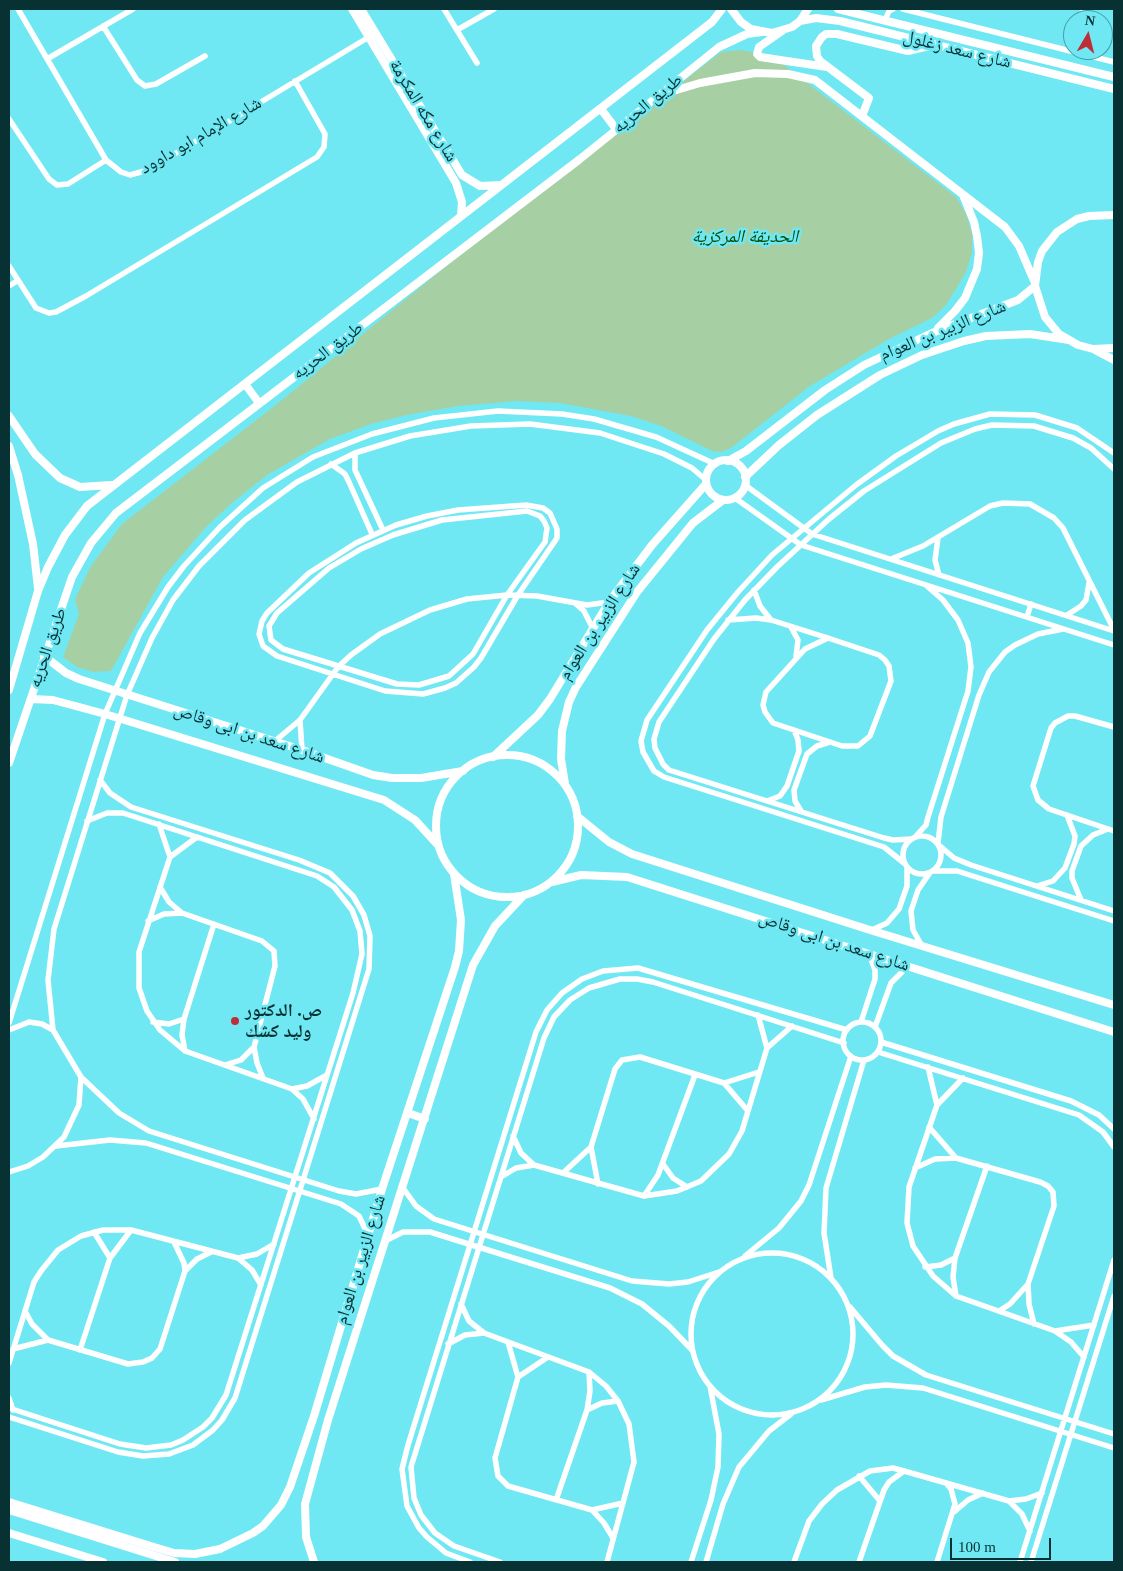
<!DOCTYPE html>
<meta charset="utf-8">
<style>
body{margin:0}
#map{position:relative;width:1123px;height:1571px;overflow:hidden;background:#6fe8f3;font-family:"Times New Roman",serif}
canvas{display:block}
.frame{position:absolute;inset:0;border:10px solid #083134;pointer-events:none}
.north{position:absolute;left:1063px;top:10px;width:50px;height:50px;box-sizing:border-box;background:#6fe8f3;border:1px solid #469fa7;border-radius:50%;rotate:8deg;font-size:14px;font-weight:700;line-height:20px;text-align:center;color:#083134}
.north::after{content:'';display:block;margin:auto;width:18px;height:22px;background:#be2e36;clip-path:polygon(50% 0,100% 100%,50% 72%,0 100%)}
.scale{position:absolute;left:950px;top:1538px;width:101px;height:22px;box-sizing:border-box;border:2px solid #083134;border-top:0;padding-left:6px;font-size:15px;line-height:18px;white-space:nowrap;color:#083134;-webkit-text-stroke:4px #6fe8f3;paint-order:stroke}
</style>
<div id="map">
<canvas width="1123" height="1571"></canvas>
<div class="frame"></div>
<div class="north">N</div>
<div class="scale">100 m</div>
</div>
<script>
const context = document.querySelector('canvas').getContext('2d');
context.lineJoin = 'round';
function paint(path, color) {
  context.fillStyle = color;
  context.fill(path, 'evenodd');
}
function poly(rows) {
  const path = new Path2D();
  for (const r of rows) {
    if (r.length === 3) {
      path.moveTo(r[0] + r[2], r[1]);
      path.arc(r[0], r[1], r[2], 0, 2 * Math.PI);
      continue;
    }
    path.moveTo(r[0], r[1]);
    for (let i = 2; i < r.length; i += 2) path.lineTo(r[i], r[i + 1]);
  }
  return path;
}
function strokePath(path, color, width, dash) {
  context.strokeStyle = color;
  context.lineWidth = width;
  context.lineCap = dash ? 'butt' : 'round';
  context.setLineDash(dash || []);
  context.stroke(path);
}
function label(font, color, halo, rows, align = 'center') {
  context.font = font + ' "Times New Roman","Noto Naskh Arabic",serif';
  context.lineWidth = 5;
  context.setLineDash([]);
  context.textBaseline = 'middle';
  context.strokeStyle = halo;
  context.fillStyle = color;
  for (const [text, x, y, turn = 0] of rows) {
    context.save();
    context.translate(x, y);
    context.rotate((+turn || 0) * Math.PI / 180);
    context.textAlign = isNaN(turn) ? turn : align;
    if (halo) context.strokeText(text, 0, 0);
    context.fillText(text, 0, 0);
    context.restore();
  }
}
paint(poly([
 [741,50,763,54,784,65,956,197,966,214,972,233,972,253,966,272,956,289,945,306,932,318,889,339,810,386,731,448,722,452,712,451,661,426,631,416,560,403,516,401,458,406,407,415,371,424,330,439,267,475,232,503,207,526,163,577,111,671,94,672,77,667,63,657,79,614,75,599,91,566,122,524,277,404,477,241,721,52]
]), '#a6d0a3');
strokePath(poly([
 [18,9,106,160,121,172,130,175,148,170,369,37],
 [444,9,477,63],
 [903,9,1114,62],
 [885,20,889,11,893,9],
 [1080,20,1083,9],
 [103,26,137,80,145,86,156,84,205,56],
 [457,30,494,9],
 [47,59,133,9],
 [9,119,49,179,57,185,68,184,106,160],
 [9,266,36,308,49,313,56,312,86,296,317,157,324,147,325,134,295,81],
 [9,286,17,281],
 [355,453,355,470,383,530],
 [331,464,345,474,349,482,372,534],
 [745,485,812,534,1114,631],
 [735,498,801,545,1114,645],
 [526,505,543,508,550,513,557,529,557,538,518,595,481,658,474,667,456,683,445,688,423,694,385,691,277,656,263,646,259,634,262,621,267,613,309,573,356,543,396,525,427,516,458,510,526,505],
 [527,511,540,516,544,521,547,528,545,542,507,595,473,654,449,676,419,685,397,684,283,649,271,640,269,626,277,613,329,568,361,549,393,535,442,520,527,511],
 [938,538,935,560,939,575],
 [891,559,923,546,990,506,1003,503,1030,504,1054,518,1063,528,1114,630],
 [754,590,760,606,771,620],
 [576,604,584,611,593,629],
 [1067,615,1081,606,1086,600,1089,583],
 [1027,617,1031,604],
 [728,620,756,618,771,620,828,638,879,655,885,660,889,666,891,681,870,736,858,746,842,746,773,723,765,712,763,705,766,692,805,649,828,638],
 [791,627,798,640,796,656],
 [300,720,302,750],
 [1114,727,1075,716,1068,716,1055,723,1051,728,1033,786,1038,800,1049,809,1114,831],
 [275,741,300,720,338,667,351,655,380,634,430,610,467,599,507,595,537,596,587,605,609,602],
 [767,801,780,796,787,786,799,751,798,740,794,730],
 [801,811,795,801,794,790,807,754,817,746,830,742],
 [159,824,170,857,139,952,139,988,147,1011,160,1030,185,1051,292,1089,303,1099,314,1119],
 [922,855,19],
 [916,836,926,825,928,817,968,691,971,667,968,643,958,620,943,600,928,587],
 [911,839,893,840,884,838,669,770,663,764,655,748,654,739,659,722,714,639,745,600,777,567,829,519,864,491,941,443,975,429,992,425,1034,426,1073,438,1091,448,1114,469],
 [938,843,941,817,979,695,989,672,1005,652,1015,645,1038,634,1063,629],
 [940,846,954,858,971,865,1114,911],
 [170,857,197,837],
 [904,863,884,847,664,777,654,771,643,752,641,741,647,720,707,630,738,592,772,555,856,485,896,456,938,431,954,424,990,414,1035,415,1077,428,1114,453],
 [933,871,957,871,1114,921],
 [1037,886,1053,881,1065,868,1074,844,1075,836,1067,815],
 [160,887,169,902,182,913,262,941,274,951,275,966,254,1047,257,1063,263,1078],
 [1081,900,1072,878,1072,871,1081,846,1093,835,1108,829],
 [148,921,164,914,182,913],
 [872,930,887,923,899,909,907,886,907,868],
 [922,946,913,930,911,911,918,890,929,874],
 [153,1022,169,1024,184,1019],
 [861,1022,875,979,875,970,869,954],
 [862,1041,19],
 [9,1023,105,714,140,633,168,587,184,566,220,527,263,488,313,457,372,434,434,418,498,411,562,414,594,419,656,437,715,464],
 [875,1027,891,983,908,966],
 [9,1030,29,1022,42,1024,53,1030,81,1077,79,1105,64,1137,43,1157,28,1166,9,1172],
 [53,1030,48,980,54,929,127,695,152,638,173,600,199,566,245,520,297,482,355,453,410,436,471,426,530,424,600,433,664,454,692,468,706,480],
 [881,1042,1071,1101,1099,1115,1114,1129],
 [767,1048,792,1026],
 [185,1051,182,1035,184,1019,214,924],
 [878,1052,1079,1115,1103,1132,1114,1147],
 [225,1065,241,1060,254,1047],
 [928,1067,937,1105],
 [81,1077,119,1113,149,1131,339,1191,356,1194,382,1189],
 [963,1078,937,1105,909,1187,907,1223,913,1246,933,1276,956,1296,1055,1331,1071,1342,1084,1357],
 [724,1083,748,1111],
 [292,1089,307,1086,327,1075],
 [929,1127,956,1158],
 [513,1136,521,1153,534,1165,644,1196,677,1191,701,1181,729,1154,742,1131,767,1048,758,1015],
 [56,1146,110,1140,146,1143,341,1204,359,1216,368,1235],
 [663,1164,673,1178,687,1187],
 [915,1168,935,1159,956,1158,1040,1182,1048,1186,1053,1192,1054,1206,1028,1284,1029,1304,1034,1324],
 [563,1173,591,1147],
 [501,1177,516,1168,534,1165],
 [598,1184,591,1147,615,1069,622,1060,640,1057,724,1083,759,1072],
 [403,1188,416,1206,434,1219,632,1281,669,1284,688,1282,719,1272],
 [644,1196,658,1175,695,1075],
 [94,1232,110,1258],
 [387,1240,403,1232,430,1232,610,1288,642,1304,669,1326,692,1350],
 [174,1242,184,1263,185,1271],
 [772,1334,81],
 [745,1256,779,1228,801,1201,809,1185,851,1056],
 [238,1258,252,1270,261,1285],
 [925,1267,941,1265,955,1258],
 [831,1278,824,1233,826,1188,864,1060],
 [956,1296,953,1277,955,1258,987,1166],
 [461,1304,469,1321,484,1333,589,1372,606,1386,618,1401,629,1424,634,1462,607,1562],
 [850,1307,882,1345,893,1356,926,1375,1114,1434],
 [25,1311,32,1324,48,1340],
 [999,1311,1010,1304,1028,1284],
 [1055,1331,1094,1325],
 [508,1342,518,1377,495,1458,498,1476,508,1486,592,1510,623,1503],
 [448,1344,465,1335,484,1333],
 [13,1349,48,1340,128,1364,143,1362,152,1358,160,1349,185,1271,197,1259,211,1252],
 [80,1350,110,1258,131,1230],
 [9,1363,34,1282,41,1271,58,1250,81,1236,103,1230,131,1230,238,1258,257,1254,274,1244],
 [518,1377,548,1357],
 [9,1398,13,1410],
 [821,1400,865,1387,886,1385,923,1388,1114,1448],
 [9,1408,120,1444,146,1448,171,1445,183,1440,203,1427,212,1418,226,1395,353,993,362,954,360,931,352,910,334,887,317,876,123,813,107,813,87,821],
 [587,1410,602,1403,618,1401],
 [9,1417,118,1452,143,1456,169,1454,193,1445,213,1430,222,1420,235,1398,369,969,370,936,364,915,353,896,330,873,299,860,131,807,110,793,100,780],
 [859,1476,880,1501],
 [556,1500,587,1410,590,1391,589,1372],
 [1009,1501,1022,1514,1030,1531],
 [592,1510,604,1523,613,1538],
 [954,1512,968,1500,983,1493],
 [470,1562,446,1553,427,1537,419,1528,407,1506,402,1469,408,1445,536,1032,547,1010,562,993,582,979,603,971,638,968,847,1030],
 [500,1562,454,1546,435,1533,421,1515,414,1498,411,1467,544,1038,554,1017,570,1000,589,988,620,979,637,979,653,982,844,1043],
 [691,1562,711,1500,718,1467,719,1434,710,1386],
 [706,1562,723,1504,739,1467,769,1431,791,1414],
 [794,1562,809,1521,822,1504,837,1490,870,1471,893,1468,904,1471,1009,1501,1026,1499,1042,1493],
 [859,1562,884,1490,889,1482,904,1471],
 [937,1562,955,1504,951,1489,946,1483],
 [1020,1562,1114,1260],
 [1031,1562,1114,1296]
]), '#fff', 5.5);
strokePath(poly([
 [352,9,456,183,462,202,461,216],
 [361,9,462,175,480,186,500,185],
 [731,9,741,22,751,29,772,33,792,27,800,21,808,9],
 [838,9,1114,77],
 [800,21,816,18,840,21,1114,89],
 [782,31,759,47,757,54,760,57,827,67],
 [663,94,700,83,755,73,788,74,815,80,1005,227,1019,246,1035,283],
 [601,109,616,129],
 [862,116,869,98,820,61,817,56,816,46,822,37,826,34,837,34,908,51,933,45],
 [1114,215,1089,216,1077,219,1057,232,1042,251,1038,262,1035,286,1045,317,1059,334,1078,345,1093,349,1114,348],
 [938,328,955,311,965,298,977,269,979,253,977,236,974,222,963,195],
 [1095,350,1114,360],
 [245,384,259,403],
 [9,416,35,454,60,478,80,487,111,485],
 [9,446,18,475,33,544,38,588],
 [726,480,20],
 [728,461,746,451,825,390,864,365,932,333,1018,300,1035,286],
 [745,477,779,445,817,415,880,375,922,355,964,341,986,336,1030,334,1069,340],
 [44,656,66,673,79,679,302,750,373,775,392,778,421,778,463,771],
 [9,690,38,591,48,567,65,535,87,506,712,22,722,9],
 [31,699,53,700,105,714,384,800,415,820,437,844],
 [507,826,71],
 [493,757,538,715,550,699,609,602,652,545,706,484],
 [9,763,72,577,91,543,116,513,580,159,719,47,747,34,762,32],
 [565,784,561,759,562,731,569,702,576,687,637,592,693,523,723,500],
 [577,816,609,842,632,854,870,930,1114,1005],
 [552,882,581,875,627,877,1114,1032],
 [408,1113,425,1119],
 [9,1502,154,1547,174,1553,195,1554,220,1549,253,1533,263,1526,281,1505,290,1487,314,1416,382,1189,455,967,459,951,461,920,454,874],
 [9,1510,175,1562],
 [9,1533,103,1562],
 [314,1562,306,1537,305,1504,328,1420,473,965,495,926,524,895]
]), '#fff', 8);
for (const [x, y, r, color] of [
 [235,1021,5,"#be2e36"]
]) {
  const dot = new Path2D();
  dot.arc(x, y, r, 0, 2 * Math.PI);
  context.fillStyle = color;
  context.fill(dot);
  strokePath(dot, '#6fe8f3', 2);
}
label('18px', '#083134', '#6fe8f3', [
 ["شارع سعد زغلول",957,50,14],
 ["طريق الحريه",648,104,-39],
 ["شارع مكه المكرمة",423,111,59],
 ["شارع الإمام ابو داوود",201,136,-30],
 ["شارع الزبير بن العوام",943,331,-22],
 ["طريق الحريه",328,351,-37],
 ["شارع الزبير بن العوام",600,622,-57],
 ["طريق الحريه",48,648,-71],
 ["شارع سعد بن ابى وقاص",249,734,18],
 ["شارع سعد بن ابى وقاص",834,942,18],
 ["شارع الزبير بن العوام",361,1260,-73]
]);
label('italic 18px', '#034d07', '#6fe8f3', [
 ["الحديقة المركزية",745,237]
]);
label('bold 18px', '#083134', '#6fe8f3', [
 ["ص. الدكتور",245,1011],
 ["وليد كشك",245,1032]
], 'left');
</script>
